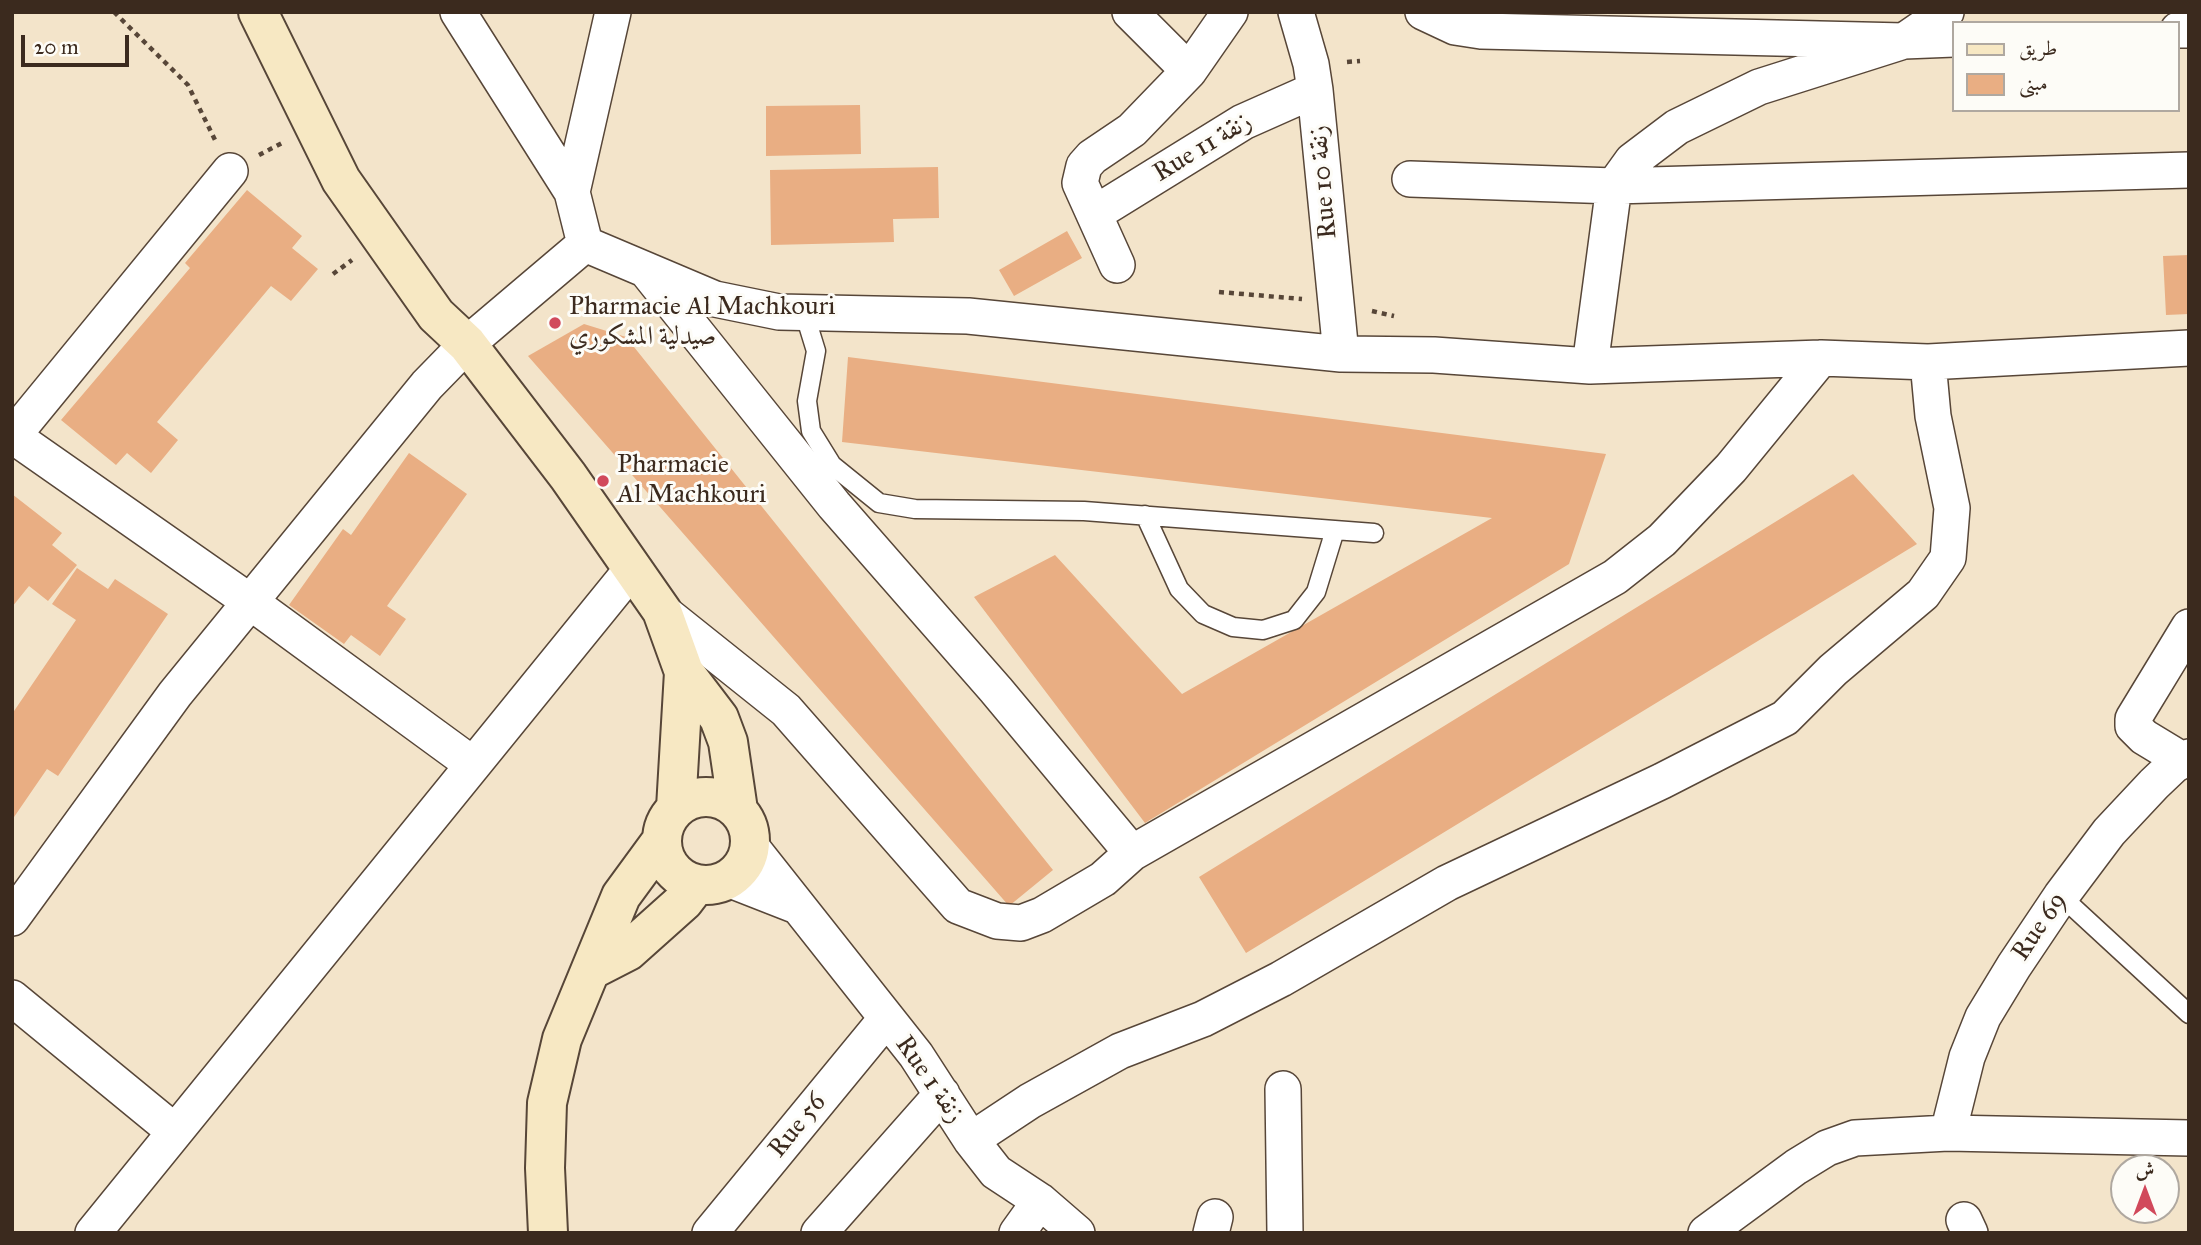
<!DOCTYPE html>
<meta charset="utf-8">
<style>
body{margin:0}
#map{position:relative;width:2201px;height:1245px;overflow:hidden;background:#f3e4ca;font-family:"IM FELL Great Primer",Amiri,serif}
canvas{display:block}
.frame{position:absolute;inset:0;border:14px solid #3b2a1e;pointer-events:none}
.legend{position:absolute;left:1952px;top:21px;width:228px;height:91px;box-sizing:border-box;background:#fdfcf7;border:2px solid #afa8a0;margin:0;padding:9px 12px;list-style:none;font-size:21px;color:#3b2a1e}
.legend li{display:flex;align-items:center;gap:14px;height:35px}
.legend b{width:35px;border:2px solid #afa8a0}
.north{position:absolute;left:2110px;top:1154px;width:70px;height:70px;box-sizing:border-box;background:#fdfcf7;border:2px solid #afa8a0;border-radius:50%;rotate:0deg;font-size:19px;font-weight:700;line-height:28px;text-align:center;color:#3b2a1e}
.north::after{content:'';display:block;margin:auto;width:24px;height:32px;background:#d1495b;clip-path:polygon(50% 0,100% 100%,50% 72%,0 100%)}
.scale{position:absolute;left:21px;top:35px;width:108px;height:32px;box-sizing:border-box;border:4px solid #3b2a1e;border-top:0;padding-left:9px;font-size:21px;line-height:24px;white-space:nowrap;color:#3b2a1e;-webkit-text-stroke:5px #fdfcf7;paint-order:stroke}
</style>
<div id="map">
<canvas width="2201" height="1245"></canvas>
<div class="frame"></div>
<ul class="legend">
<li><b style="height:9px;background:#f7e8c3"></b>طريق</li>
<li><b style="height:19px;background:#e9ae83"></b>مبنى</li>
</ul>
<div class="north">ش</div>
<div class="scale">20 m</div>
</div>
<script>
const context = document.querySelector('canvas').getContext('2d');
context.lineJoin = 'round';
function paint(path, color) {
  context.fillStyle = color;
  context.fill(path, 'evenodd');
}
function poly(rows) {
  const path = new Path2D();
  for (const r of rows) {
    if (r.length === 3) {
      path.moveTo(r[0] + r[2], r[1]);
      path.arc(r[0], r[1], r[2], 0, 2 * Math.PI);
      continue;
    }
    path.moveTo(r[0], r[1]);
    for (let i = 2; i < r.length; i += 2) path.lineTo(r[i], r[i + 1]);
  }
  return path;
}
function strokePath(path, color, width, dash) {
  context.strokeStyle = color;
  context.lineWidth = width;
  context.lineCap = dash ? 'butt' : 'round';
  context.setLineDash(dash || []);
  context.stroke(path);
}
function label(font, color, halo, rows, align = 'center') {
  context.font = font + ' "IM FELL Great Primer",Amiri,serif';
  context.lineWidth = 6;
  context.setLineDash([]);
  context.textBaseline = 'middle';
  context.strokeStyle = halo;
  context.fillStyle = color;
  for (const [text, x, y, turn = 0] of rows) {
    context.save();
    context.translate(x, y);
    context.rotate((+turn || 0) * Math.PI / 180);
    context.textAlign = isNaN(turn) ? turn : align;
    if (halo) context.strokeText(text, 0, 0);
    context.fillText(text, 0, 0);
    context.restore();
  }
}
paint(poly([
 [860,105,861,154,766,156,766,106],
 [938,167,939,218,893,219,894,242,771,245,770,170],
 [247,190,302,236,292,248,318,269,291,301,271,286,157,422,178,440,151,473,127,453,116,465,61,420,190,268,185,263],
 [1067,231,1082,258,1014,296,999,270],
 [2189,255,2189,314,2166,315,2163,256],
 [584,324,626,337,1053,870,1009,906,528,356],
 [848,357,1606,454,1569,564,1145,823,974,597,1055,555,1182,694,1492,518,842,442],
 [409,453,467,494,387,606,406,619,380,656,351,635,344,644,289,605,343,529,351,535],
 [1853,474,1917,544,1246,953,1199,877],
 [12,494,62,533,52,545,77,565,48,601,29,586,12,607],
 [77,568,108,589,115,579,168,614,58,776,47,769,12,820,12,714,76,620,52,604]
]), '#e9ae83');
const lane = poly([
 [804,312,816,351,807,401,811,431,832,465,879,503,915,509,1084,511,1374,533],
 [1145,515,1179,589,1203,614,1233,627,1263,630,1294,620,1316,592,1335,530],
 [2061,896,2189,1014]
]);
const street = poly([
 [458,12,572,192,585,244],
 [1130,12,1189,71],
 [1296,12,1311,64,1315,90,1341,354],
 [1423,12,1455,27,1481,31,1904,41,1954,39],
 [2178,30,2189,30],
 [1410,179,1614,186,2189,170],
 [572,192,613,12],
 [1094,214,1243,122,1315,90],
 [1117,265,1080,183,1084,166,1092,157,1132,130,1189,71,1230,12],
 [646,270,834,505,996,690,1132,853],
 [1590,366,1614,186,1632,161,1677,127,1759,87,1904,41,1946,12],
 [13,436,249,601,472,764],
 [12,437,230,171],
 [662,611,786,710,958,906,997,921,1021,923,1042,915,1103,879,1132,853,1615,577,1662,540,1731,468,1821,358],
 [2182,760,2144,737,2133,726,2133,719,2189,627],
 [749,844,916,1055,971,1140,996,1172,1040,1201,1077,1233],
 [728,879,797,906],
 [12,918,175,694,427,385,467,344,585,244,715,299,779,312,968,316,1341,354,1434,355,1590,366,1821,358,1928,362,2189,348],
 [12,998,174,1131],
 [1283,1089,1285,1233],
 [1948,1133,1967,1057,1983,1017,2014,966,2061,896,2109,832,2154,784,2174,765,2189,757],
 [971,1140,1030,1101,1120,1051,1203,1019,1281,979,1447,883,1662,781,1785,718,1833,670,1923,594,1948,558,1952,508,1933,416,1928,362],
 [1964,1220,1970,1233],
 [93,1233,633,568],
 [710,1233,886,1019],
 [819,1233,942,1094],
 [1017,1233,1040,1201],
 [1211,1233,1215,1217],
 [1706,1233,1796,1167,1827,1148,1855,1138,1948,1133,2189,1138]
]);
const secondary = poly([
 [258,12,341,180,436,315,467,344,568,476,662,611,684,672,719,718,728,742,738,810],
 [706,841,44],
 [676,808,684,672],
 [591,970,628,951,684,901,697,884],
 [548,1233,545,1168,547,1103,562,1039,621,896,662,840]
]);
strokePath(lane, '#574638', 21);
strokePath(street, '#574638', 38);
strokePath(secondary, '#574638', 42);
strokePath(poly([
 [114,12,188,85,215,140],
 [1347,62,1360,61],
 [259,155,282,143],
 [333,274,352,260],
 [1219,292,1302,299],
 [1372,311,1394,316]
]), '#574638', 4.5, [5, 5]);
strokePath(lane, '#fff', 18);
strokePath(street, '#fff', 35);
strokePath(secondary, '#f7e8c3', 38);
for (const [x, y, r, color] of [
 [555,323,7,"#d1495b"],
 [603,481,7,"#d1495b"]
]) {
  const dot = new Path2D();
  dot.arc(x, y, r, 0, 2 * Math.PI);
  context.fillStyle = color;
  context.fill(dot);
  strokePath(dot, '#fdfcf7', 2.5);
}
label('26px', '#3b2a1e', '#fdfcf7', [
 ["Rue 11 زنقة",1203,148,-31],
 ["Rue 10 زنقة",1324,182,-95],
 ["Rue 69",2040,927,-56],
 ["Rue 1 زنقة",929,1080,55],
 ["Rue 56",798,1126,-51]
]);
label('26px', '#3b2a1e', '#fdfcf7', [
 ["Pharmacie Al Machkouri",569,308],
 ["صيدلية المشكوري",569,338],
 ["Pharmacie",617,466],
 ["Al Machkouri",617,496]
], 'left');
</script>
